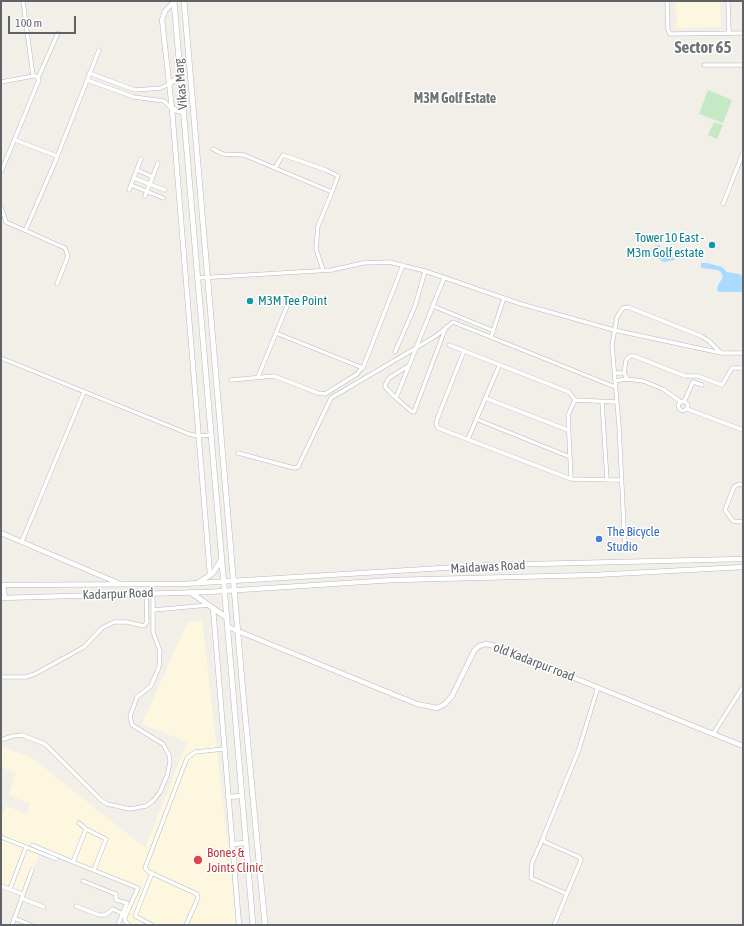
<!DOCTYPE html>
<style>
body{margin:0}
#map{position:relative;width:744px;height:926px;overflow:hidden;background:#f1efe8;font-family:"Asap Condensed",sans-serif}
canvas{display:block}
.frame{position:absolute;inset:0;border:2px solid #5f6368;pointer-events:none}
.scale{position:absolute;left:8px;top:16px;width:68px;height:18px;box-sizing:border-box;border:2px solid #5f6368;border-top:0;padding-left:5px;font-size:12px;line-height:14px;white-space:nowrap;color:#5f6368;-webkit-text-stroke:3px #fff;paint-order:stroke}
</style>
<div id="map">
<canvas width="744" height="926"></canvas>
<div class="frame"></div>
<div class="scale">100 m</div>
</div>
<script>
const context = document.querySelector('canvas').getContext('2d');
context.lineJoin = 'round';
function paint(path, color) {
  context.fillStyle = color;
  context.fill(path, 'evenodd');
}
function poly(rows) {
  const path = new Path2D();
  for (const r of rows) {
    if (r.length === 3) {
      path.moveTo(r[0] + r[2], r[1]);
      path.arc(r[0], r[1], r[2], 0, 2 * Math.PI);
      continue;
    }
    path.moveTo(r[0], r[1]);
    for (let i = 2; i < r.length; i += 2) path.lineTo(r[i], r[i + 1]);
  }
  return path;
}
function strokePath(path, color, width, dash) {
  context.strokeStyle = color;
  context.lineWidth = width;
  context.lineCap = dash ? 'butt' : 'round';
  context.setLineDash(dash || []);
  context.stroke(path);
}
function label(font, color, halo, rows, align = 'center') {
  context.font = font + ' "Asap Condensed",sans-serif';
  context.lineWidth = 3;
  context.setLineDash([]);
  context.textBaseline = 'middle';
  context.strokeStyle = halo;
  context.fillStyle = color;
  for (const [text, x, y, turn = 0] of rows) {
    context.save();
    context.translate(x, y);
    context.rotate((+turn || 0) * Math.PI / 180);
    context.textAlign = isNaN(turn) ? turn : align;
    if (halo) context.strokeText(text, 0, 0);
    context.fillText(text, 0, 0);
    context.restore();
  }
}
paint(poly([
 [676,1,720,1,721,27,677,28],
 [202,620,237,925,124,925,122,924,136,886,41,850,24,892,1,882,1,819,6,806,27,814,30,804,9,795,16,773,1,767,2,748,31,757,145,848,187,742,142,724,187,623]
]), '#fef7e0');
paint(poly([
 [708,90,732,100,723,123,699,114],
 [714,122,723,125,717,139,708,135]
]), '#c5e8c5');
paint(poly([
 [660,245,660,251,672,255,675,260,664,262,654,256,647,258,648,252,656,246],
 [701,263,707,263,722,267,727,272,739,274,743,277,743,292,719,292,717,290,718,285,723,277,721,272,718,270,701,268]
]), '#aadaff');
const minor = poly([
 [23,1,33,76],
 [667,1,668,30,670,34,743,33],
 [728,1,729,32],
 [704,65,743,65],
 [89,73,135,90,161,88,169,84],
 [38,78,58,33],
 [87,80,134,97,164,101,171,108],
 [1,82,33,76,36,76,39,80,1,172],
 [15,140,57,156],
 [213,149,223,154,244,155,332,192,318,226,316,249,323,270],
 [275,168,283,155,326,170,338,176,332,192],
 [137,170,153,177],
 [134,178,165,190],
 [131,185,163,198],
 [129,190,141,159],
 [145,196,158,163],
 [723,204,743,153],
 [1,207,6,222,65,248,68,256,57,284],
 [26,229,55,162,99,50],
 [198,278,332,270,363,263,389,262,425,271,521,304,614,330,721,353],
 [433,306,494,331],
 [276,333,363,368],
 [491,337,504,298],
 [449,345,569,392,575,400],
 [464,351,438,417,436,424,438,428,571,479,620,480],
 [395,352,415,306,425,271],
 [1,358,189,434,198,436,211,435],
 [408,366,389,378,385,385,386,388,396,398,411,411,414,412,446,327],
 [614,373,624,373,626,376,626,379,615,381],
 [624,373,626,360,630,356,634,356,685,376,698,376,722,385,732,368,743,368],
 [258,377,290,299],
 [626,379,643,381,663,389,681,402],
 [231,380,274,376,318,393,325,394,357,374,364,365,403,265],
 [396,398,444,278],
 [485,398,568,430],
 [575,400,616,402],
 [683,406,4.5],
 [602,402,607,480],
 [684,402,693,382,702,385],
 [687,409,743,430],
 [476,419,570,457],
 [468,439,499,366],
 [238,453,294,468,298,467,331,398,436,336,453,322,615,387],
 [571,479,568,415,575,400],
 [743,485,739,484,734,487,725,510,733,521,743,522],
 [22,541,84,392],
 [625,549,619,426,612,345,617,317,623,308,628,307,701,336,709,341,721,353,743,353],
 [153,610,209,605],
 [1,677,26,677,35,674,84,647,102,628,114,622,127,622,144,626,147,622,146,593],
 [713,734,743,687],
 [1,740,13,736,22,735,45,744,101,800,107,804,130,809,146,806,153,801,160,792,167,776,170,762,169,755,163,744,132,725,130,716,137,697,151,686,159,667,160,651,153,632,153,593],
 [79,823,86,829,73,862,138,888,125,917,125,921,129,925],
 [86,829,106,839,94,870],
 [1,837,56,859],
 [543,838,532,863,531,878,567,894],
 [32,845,73,862],
 [83,881,113,893,116,894,116,900,127,903,118,925],
 [1,886,22,894],
 [10,889,26,847],
 [21,898,44,907],
 [76,906,99,915,105,915,113,909,123,914],
 [14,918,31,925],
 [12,925,32,870],
 [152,925,135,916,152,873],
 [186,925,198,898,197,894,149,872,145,868,187,758,195,752,224,749],
 [554,925,581,860,579,857,545,842,543,838,579,749,598,687]
]);
const tertiary = poly([
 [174,2,165,11,162,20,172,109,210,575],
 [1,533,118,583],
 [1,585,183,584,492,565,743,559],
 [3,585,5,598],
 [1,598,208,592,393,580,594,575,743,567],
 [213,608,239,925],
 [228,627,417,704,437,708,445,704,452,696,474,651,479,646,486,644,495,646,743,746],
 [228,797,242,796],
 [232,844,246,843],
 [233,855,247,854]
]);
const secondary = poly([
 [174,1,253,925],
 [184,1,243,693,265,925],
 [169,84,180,76],
 [172,109,184,112],
 [198,583,213,573,222,559],
 [190,592,227,618]
]);
strokePath(minor, '#b5b8bc', 4.5);
strokePath(tertiary, '#b5b8bc', 5.5);
strokePath(secondary, '#b6babf', 6);
strokePath(minor, '#fff', 3.5);
strokePath(tertiary, '#fff', 4.5);
strokePath(secondary, '#fff', 5);
for (const [x, y, r, color] of [
 [712,245,4,"#0f9aa8"],
 [250,301,4,"#0f9aa8"],
 [599,539,4,"#3f7fe0"],
 [198,860,5,"#e0444e"]
]) {
  const dot = new Path2D();
  dot.arc(x, y, r, 0, 2 * Math.PI);
  context.fillStyle = color;
  context.fill(dot);
  strokePath(dot, '#fff', 1.5);
}
label('13px', '#5f6368', '#fff', [
 ["Vikas Marg",181,84,-95],
 ["Maidawas Road",488,567,-3],
 ["Kadarpur Road",118,594,-2],
 ["old Kadarpur road",534,662,21]
]);
label('13px', '#0d838f', '#fff', [
 ["Tower 10 East -",704,238],
 ["M3m Golf estate",704,253],
 ["M3M Tee Point",258,301,"left"]
], 'right');
label('13px', '#366cbe', '#fff', [
 ["The Bicycle",607,532],
 ["Studio",607,547]
], 'left');
label('13px', '#be3a42', '#fff', [
 ["Bones &",207,853],
 ["Joints Clinic",207,868]
], 'left');
label('bold 14px', '#70757a', '#fff', [
 ["M3M Golf Estate",455,99]
]);
label('bold 17px', '#70757a', '#fff', [
 ["Sector 65",703,48]
]);
</script>
